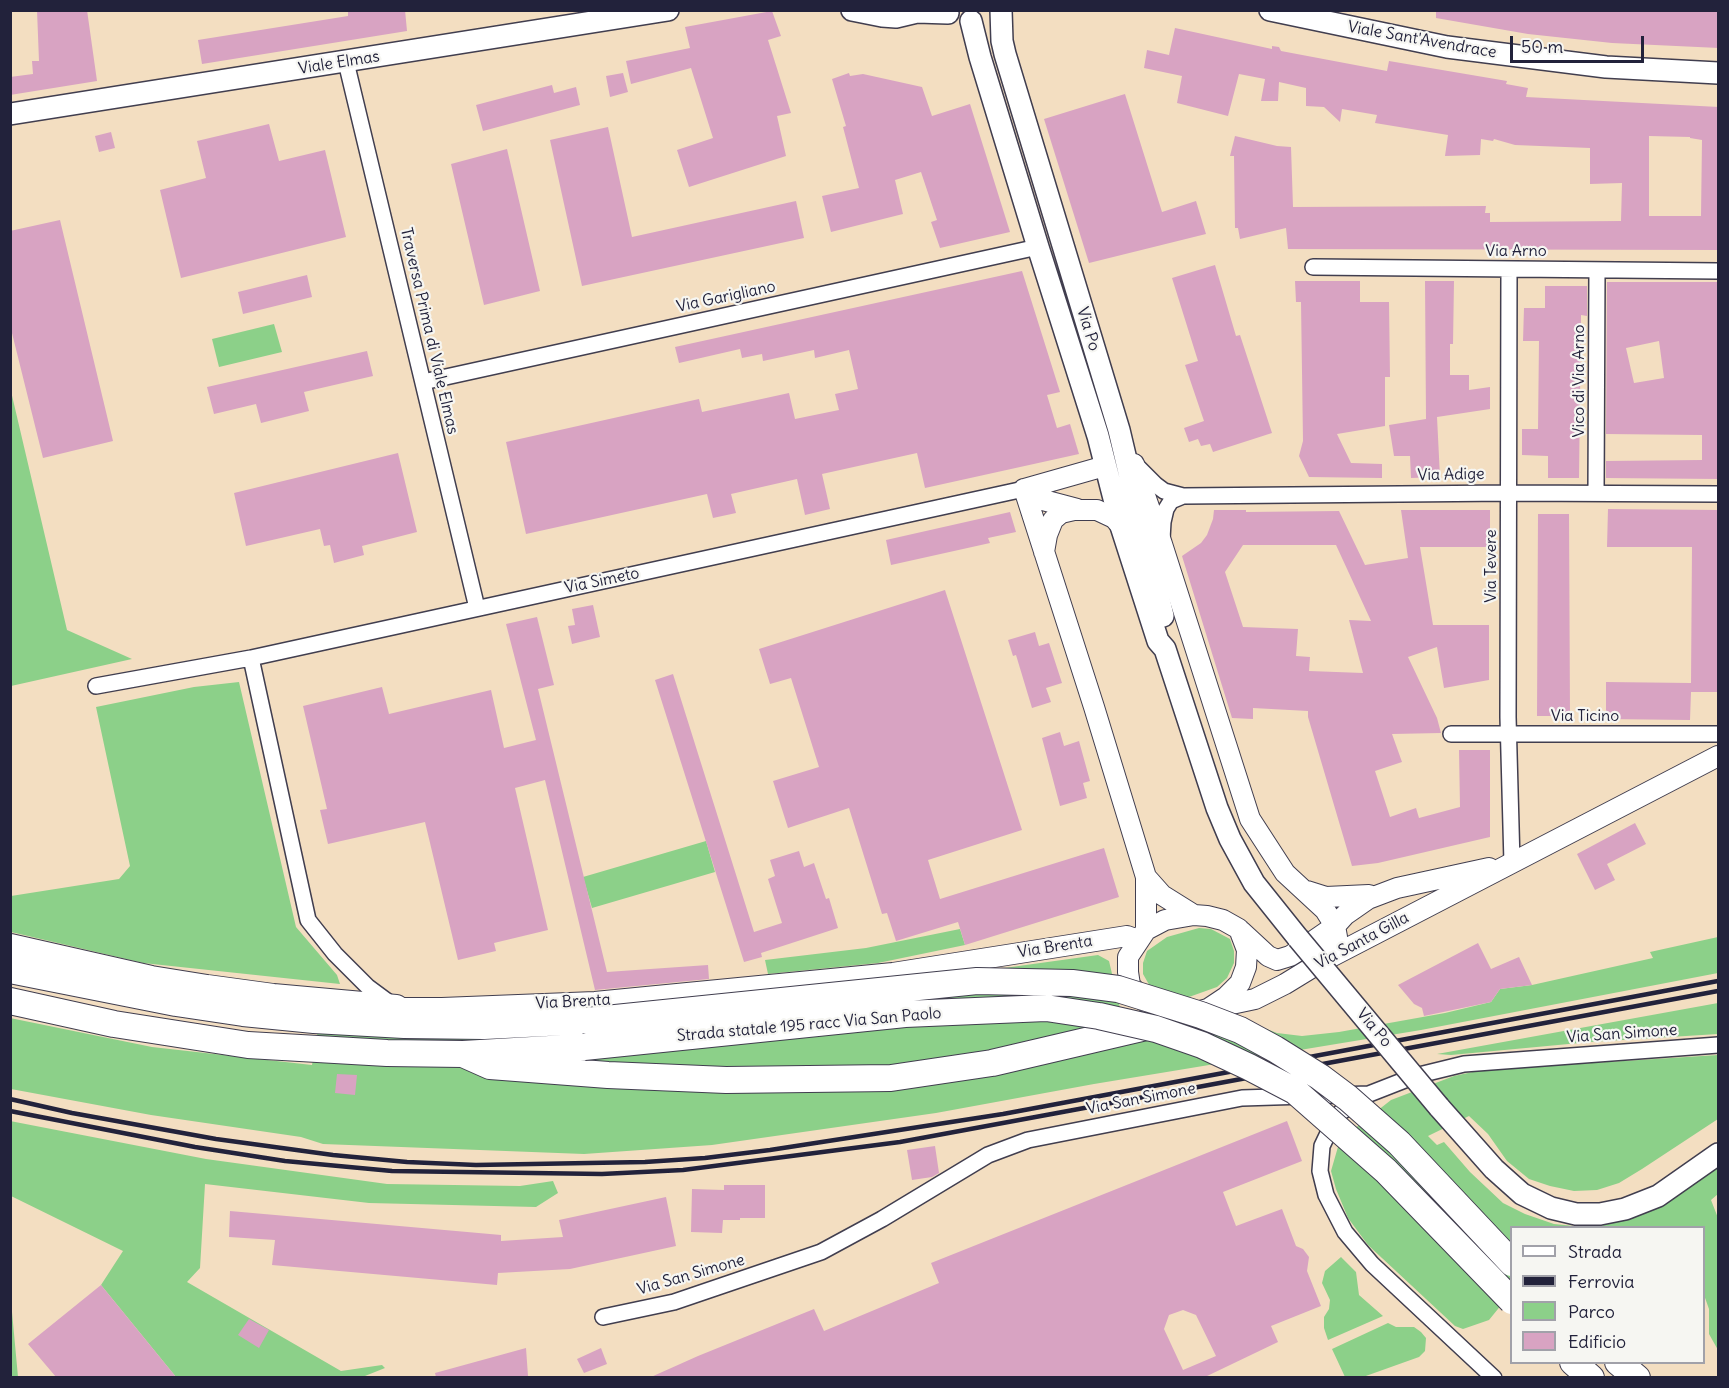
<!DOCTYPE html>
<style>
body{margin:0}
#map{position:relative;width:1729px;height:1388px;overflow:hidden;background:#f3dec1;font-family:Delius,sans-serif}
canvas{display:block}
.frame{position:absolute;inset:0;border:12px solid #22223b;pointer-events:none}
.legend{position:absolute;left:1510px;top:1226px;width:195px;height:138px;box-sizing:border-box;background:#f6f6f2;border:2px solid #a1a1a9;margin:0;padding:8px 10px;list-style:none;font-size:18px;color:#22223b}
.legend li{display:flex;align-items:center;gap:12px;height:30px}
.legend b{width:30px;border:2px solid #a1a1a9}
.scale{position:absolute;left:1510px;top:36px;width:134px;height:27px;box-sizing:border-box;border:3px solid #22223b;border-top:0;padding-left:8px;font-size:18px;line-height:21px;white-space:nowrap;color:#22223b;-webkit-text-stroke:4px #f6f6f2;paint-order:stroke}
</style>
<div id="map">
<canvas width="1729" height="1388"></canvas>
<div class="frame"></div>
<ul class="legend">
<li><b style="height:8px;background:#fff"></b>Strada</li>
<li><b style="height:8px;background:#22223b"></b>Ferrovia</li>
<li><b style="height:16px;background:#8cd089"></b>Parco</li>
<li><b style="height:16px;background:#d8a3c2"></b>Edificio</li>
</ul>
<div class="scale">50 m</div>
</div>
<script>
const context = document.querySelector('canvas').getContext('2d');
context.lineJoin = 'round';
function paint(path, color) {
  context.fillStyle = color;
  context.fill(path, 'evenodd');
}
function poly(rows) {
  const path = new Path2D();
  for (const r of rows) {
    path.moveTo(r[0], r[1]);
    for (let i = 2; i < r.length; i += 2) path.lineTo(r[i], r[i + 1]);
  }
  return path;
}
function strokePath(path, color, width, dash) {
  context.strokeStyle = color;
  context.lineWidth = width;
  context.lineCap = dash ? 'butt' : 'round';
  context.setLineDash(dash || []);
  context.stroke(path);
}
function label(font, color, halo, rows, align = 'center') {
  context.font = font + ' Delius,sans-serif';
  context.lineWidth = 4.5;
  context.setLineDash([]);
  context.textBaseline = 'middle';
  context.strokeStyle = halo;
  context.fillStyle = color;
  for (const [text, x, y, turn = 0] of rows) {
    context.save();
    context.translate(x, y);
    context.rotate((+turn || 0) * Math.PI / 180);
    context.textAlign = isNaN(turn) ? turn : align;
    if (halo) context.strokeText(text, 0, 0);
    context.fillText(text, 0, 0);
    context.restore();
  }
}
paint(poly([
 [274,324,282,352,219,367,212,339],
 [10,387,67,630,132,659,11,686],
 [239,682,296,927,337,975,340,984,143,963,11,932,11,896,119,879,130,866,96,707,194,687],
 [706,841,715,872,592,908,583,877],
 [1199,928,1211,929,1230,939,1234,951,1234,963,1227,978,1217,987,1189,997,1178,997,1151,988,1143,974,1143,963,1147,951,1167,937],
 [960,929,965,945,878,963,768,974,765,960,866,948],
 [1718,937,1718,973,1421,1030,1094,1084,936,1113,712,1145,584,1154,323,1144,301,1137,151,1115,11,1089,10,1018,152,1047,312,1065,321,1012,925,979,1098,955,1109,961,1120,1008,1079,1033,1015,1051,914,1063,859,1067,860,1087,1106,1044,1238,1018,1277,1033,1302,1036,1339,1032,1445,1013,1491,1002,1500,989,1532,985,1653,958,1650,952],
 [1718,1003,1718,1034,1590,1042,1451,1055,1437,1054],
 [1718,1055,1718,1119,1642,1169,1619,1183,1597,1190,1574,1191,1550,1186,1529,1179,1507,1161,1488,1134,1469,1116,1428,1136,1437,1145,1444,1142,1470,1172,1503,1203,1525,1214,1554,1224,1574,1226,1600,1226,1631,1218,1653,1208,1718,1166,1718,1194,1711,1200,1718,1218,1718,1350,1709,1334,1709,1309,1704,1295,1704,1228,1512,1228,1511,1293,1489,1320,1463,1329,1455,1326,1368,1245,1348,1218,1336,1189,1331,1171,1340,1140,1391,1100,1454,1076,1482,1070],
 [10,1121,206,1159,387,1184,520,1186,553,1181,558,1193,536,1207,369,1203,205,1184,200,1268,187,1282,341,1371,382,1365,385,1368,360,1378,176,1377,101,1285,123,1251,11,1196],
 [1341,1257,1356,1272,1359,1295,1383,1316,1328,1340,1324,1328,1324,1317,1329,1309,1330,1300,1322,1283,1325,1271],
 [11,1276,12,1312,18,1377,11,1377],
 [1388,1323,1396,1327,1414,1327,1421,1332,1426,1338,1425,1351,1419,1357,1363,1377,1345,1377,1332,1349]
]), '#8cd089');
paint(poly([
 [37,10,87,10,97,81,10,95,10,77,33,74,32,61,39,61],
 [348,10,405,10,407,31,202,64,198,40,348,16],
 [1436,10,1719,11,1719,48,1612,43,1528,34,1436,18],
 [772,11,781,36,768,40,791,113,777,116,786,156,689,187,677,150,713,138,691,68,631,84,626,61,690,48,685,27],
 [1175,28,1272,49,1272,46,1279,47,1281,51,1387,71,1389,61,1507,81,1506,84,1528,88,1526,97,1719,107,1719,250,1288,249,1286,228,1240,239,1238,228,1235,228,1234,156,1230,156,1235,136,1277,146,1291,147,1293,207,1486,206,1485,213,1490,213,1490,222,1621,221,1622,183,1590,184,1590,148,1515,145,1494,139,1493,141,1481,139,1480,155,1445,156,1448,135,1375,123,1377,115,1342,109,1340,122,1324,107,1306,106,1306,88,1279,82,1278,101,1261,101,1265,79,1239,74,1228,116,1177,103,1182,76,1144,68,1147,50,1169,55],
 [1649,136,1690,137,1690,138,1702,140,1701,216,1649,216],
 [623,73,628,92,610,97,606,76],
 [849,73,850,76,863,74,922,87,932,116,970,104,1010,232,940,248,931,222,937,220,921,172,895,180,903,214,831,232,822,196,859,188,843,127,846,126,832,79],
 [552,85,554,93,576,87,580,105,483,131,476,105],
 [1125,94,1162,212,1196,201,1206,234,1089,263,1044,119],
 [269,124,279,161,325,150,346,237,181,278,160,190,206,178,197,141],
 [608,127,632,237,796,201,804,238,582,286,550,140],
 [111,132,115,148,99,152,95,136],
 [507,149,540,291,484,305,451,164],
 [60,220,113,441,43,458,10,325,10,231],
 [1215,265,1236,336,1240,335,1272,433,1213,452,1210,444,1201,446,1198,439,1189,442,1184,428,1204,421,1185,365,1198,361,1172,278],
 [1022,271,1060,392,1047,395,1057,428,1070,424,1079,454,925,488,917,453,822,474,830,509,805,515,797,479,731,494,736,513,713,518,707,494,526,534,506,442,699,399,702,412,789,393,795,419,839,410,835,394,858,389,849,350,815,358,814,350,763,361,762,354,742,358,740,349,679,363,675,347],
 [307,275,312,297,243,314,238,292],
 [1295,281,1360,281,1360,302,1389,302,1390,377,1385,377,1385,426,1337,434,1351,463,1382,464,1382,478,1309,477,1299,456,1303,441,1301,302,1296,302],
 [1425,281,1454,281,1453,344,1450,344,1450,375,1469,375,1469,390,1490,387,1490,409,1437,417,1440,477,1411,478,1410,456,1394,456,1389,425,1426,419],
 [1607,282,1719,282,1719,479,1606,478,1606,461,1702,460,1702,435,1606,434],
 [1659,341,1664,378,1634,383,1626,348],
 [1545,286,1587,286,1587,316,1581,315,1579,478,1548,478,1548,456,1522,455,1522,429,1538,429,1539,341,1523,341,1524,308,1545,308],
 [367,351,373,376,304,392,309,411,261,423,256,404,214,414,207,387],
 [398,453,417,532,362,546,364,555,334,563,330,545,324,546,320,529,246,546,234,493],
 [1608,509,1719,510,1719,692,1691,692,1690,720,1606,719,1606,682,1691,683,1692,547,1607,547],
 [1214,510,1246,510,1246,512,1339,511,1365,565,1408,558,1401,510,1490,510,1490,547,1420,547,1433,625,1489,625,1489,680,1444,688,1437,647,1408,657,1437,718,1441,733,1392,734,1402,762,1375,771,1390,817,1416,808,1419,818,1460,807,1459,750,1490,750,1490,837,1378,863,1352,866,1308,717,1308,711,1253,708,1253,719,1232,718,1182,556,1201,543,1207,535,1213,519],
 [1243,545,1336,545,1371,621,1349,620,1363,673,1309,671,1310,657,1296,656,1298,629,1243,627,1225,572],
 [1010,512,1016,532,988,538,990,543,891,565,886,540],
 [1538,514,1569,514,1570,716,1537,716],
 [945,590,1022,830,928,860,940,899,1104,848,1119,897,965,945,958,922,896,941,887,913,882,914,849,808,788,828,773,781,819,767,791,678,770,684,759,649],
 [593,605,600,637,572,644,568,626,575,625,572,609],
 [537,617,554,685,538,689,607,972,708,965,709,979,595,990,545,780,515,788,548,930,494,943,496,951,458,960,425,822,328,844,320,810,327,809,303,706,382,687,389,714,491,690,504,748,536,740,506,624],
 [1035,632,1039,646,1049,643,1062,683,1046,688,1051,702,1032,708,1016,655,1013,656,1008,640],
 [673,674,754,932,782,923,768,879,775,876,770,860,799,851,804,867,814,863,826,899,829,898,838,928,761,953,762,957,744,962,655,680],
 [1060,732,1064,746,1079,741,1090,781,1083,783,1087,798,1060,806,1042,738],
 [1635,823,1646,844,1607,864,1615,880,1595,890,1577,854],
 [1478,943,1491,969,1519,957,1532,985,1500,989,1491,1002,1424,1016,1422,1008,1414,1004,1398,985],
 [337,1074,357,1075,355,1095,335,1093],
 [1287,1121,1302,1161,1223,1192,1236,1226,1282,1209,1296,1246,1303,1249,1309,1257,1307,1271,1321,1306,1271,1326,1278,1342,1205,1377,651,1377,698,1356,814,1309,824,1331,939,1283,931,1263],
 [1183,1310,1196,1315,1216,1356,1183,1370,1164,1329,1169,1315],
 [935,1146,939,1173,932,1177,912,1180,907,1150],
 [724,1185,765,1185,765,1218,740,1218,740,1220,723,1220,722,1233,691,1232,692,1189,724,1190],
 [666,1197,676,1246,570,1269,498,1273,497,1285,272,1265,275,1240,229,1237,230,1211,501,1235,501,1241,563,1237,559,1220],
 [101,1285,176,1377,56,1377,28,1344],
 [249,1319,269,1330,259,1348,238,1335],
 [526,1348,528,1376,521,1377,436,1377,435,1373],
 [601,1348,607,1364,584,1373,577,1359]
]), '#d8a3c2');
const minor = poly([
 [346,62,477,608],
 [1313,267,1718,271],
 [1509,269,1508,717,1512,863],
 [423,382,1038,247],
 [1135,464,1156,485,1164,491,1183,496],
 [1596,493,1597,270],
 [1162,539,1163,522,1166,509,1171,501,1183,496,1509,493,1718,494],
 [251,658,308,920,335,954,368,987,391,1004],
 [96,686,251,658,1024,489],
 [1451,734,1718,734],
 [1359,1101,1341,1112,1333,1123,1322,1146,1320,1171,1326,1195,1345,1232,1372,1264,1494,1378],
 [603,1317,674,1302,821,1252,882,1219,988,1155,1028,1140,1242,1098,1369,1094,1415,1076,1464,1064,1718,1045]
]);
const tertiary = poly([
 [1134,464,1162,544,1250,819,1285,873,1325,910,1335,926,1337,937,1332,947,1321,962],
 [1024,489,1094,707,1146,877,1146,930],
 [1024,489,1105,466],
 [1024,489,1043,500,1077,509],
 [1044,552,1047,535,1053,520,1061,513,1074,510,1097,510,1114,518,1121,526],
 [1146,877,1162,895,1194,915],
 [1307,891,1326,897,1369,895],
 [1194,915,1207,916,1223,920,1239,929,1247,950,1246,967,1240,983,1226,997,1208,1009,1193,1013,1178,1013,1155,1007,1143,1000,1130,985,1128,972,1128,957,1146,930,1165,920,1194,915],
 [1241,931,1268,956,1277,960,1290,956,1306,946,1335,926,1345,915,1368,899,1397,888,1489,868],
 [396,1008,442,1008,595,1002,893,973,1127,936,1138,940],
 [1208,1009,1255,999,1285,984,1321,962,1718,756]
]);
const secondary = poly([
 [852,10,882,16,896,17,917,12,948,13],
 [1001,10,1002,41,1005,54,1119,430,1163,616],
 [1270,10,1447,47,1606,67,1718,73],
 [971,21,980,57,1038,247,1098,436,1121,526,1158,641,1165,649,1217,808,1230,839,1254,883,1298,938],
 [10,114,668,10],
 [1439,1107,1494,1169,1522,1194,1551,1208,1576,1214,1600,1214,1625,1209,1658,1196,1718,1154]
]);
const trunk = poly([
 [10,947,151,979,207,988,273,997,396,1008],
 [10,970,176,1003,243,1013,314,1020,404,1025,484,1026,586,1021],
 [10,1001,114,1024,248,1045,387,1053,463,1054,584,1047],
 [463,1054,490,1066,608,1075,726,1080,891,1078,992,1063,1150,1026],
 [1573,1362,1591,1378],
 [1618,1362,1637,1378]
]);
strokePath(minor, '#413e4f', 18);
strokePath(tertiary, '#413e4f', 22);
strokePath(secondary, '#413e4f', 24);
strokePath(trunk, '#413e4f', 28);
strokePath(minor, '#fff', 15);
strokePath(tertiary, '#fff', 20);
strokePath(secondary, '#fff', 21);
strokePath(trunk, '#fff', 26);
strokePath(poly([
 [10,1099,72,1113,216,1139,333,1155,407,1162,476,1165,645,1162,705,1158,770,1150,1003,1114,1718,981],
 [10,1111,195,1147,285,1161,392,1171,602,1174,683,1170,900,1142,1718,991]
]), '#22223b', 4.5);
const secondaryBridge = poly([
 [1298,938,1439,1107]
]);
const trunkBridge = poly([
 [586,1021,977,981,1072,983,1118,989,1201,1015,1240,1030,1275,1049,1320,1077,1348,1098,1399,1143,1512,1263],
 [584,1047,905,1014,1046,1008,1099,1016,1156,1029,1202,1045,1249,1067,1295,1091,1386,1171,1512,1301]
]);
strokePath(secondaryBridge, '#413e4f', 24, []);
strokePath(trunkBridge, '#413e4f', 28, []);
strokePath(secondaryBridge, '#fff', 21);
strokePath(trunkBridge, '#fff', 26);
label('16px', '#22223b', '#f6f6f2', [
 ["Viale Sant'Avendrace",1422,40,10],
 ["Viale Elmas",339,63,-9],
 ["Via Arno",1516,251],
 ["Via Garigliano",726,297,-12],
 ["Via Po",1088,329,73],
 ["Traversa Prima di Viale Elmas",429,331,77],
 ["Vico di Via Arno",1579,381,-90],
 ["Via Adige",1451,475,-1],
 ["Via Tevere",1491,566,-90],
 ["Via Simeto",602,581,-12],
 ["Via Ticino",1585,716],
 ["Via Santa Gilla",1362,941,-28],
 ["Via Brenta",1055,947,-9],
 ["Via Brenta",573,1002,-3],
 ["Strada statale 195 racc Via San Paolo",809,1025,-5],
 ["Via Po",1374,1028,50],
 ["Via San Simone",1622,1034,-4],
 ["Via San Simone",1141,1099,-11],
 ["Via San Simone",691,1275,-16]
]);
</script>
